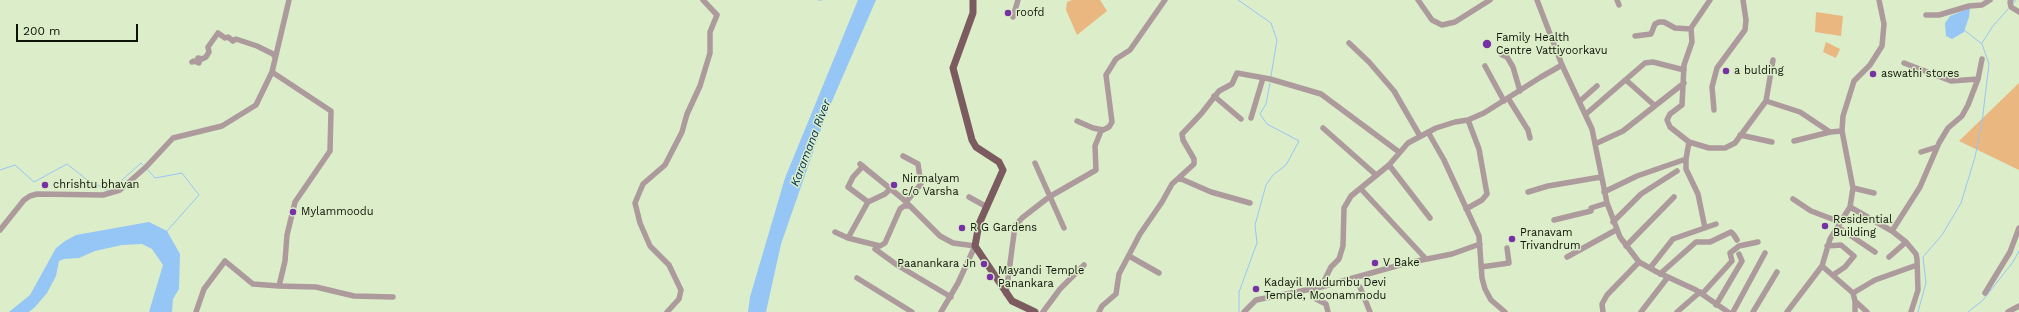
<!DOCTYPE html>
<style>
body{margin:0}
#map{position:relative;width:2019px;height:312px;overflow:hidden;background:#dcedc9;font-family:"Work Sans",sans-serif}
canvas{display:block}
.scale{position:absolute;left:16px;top:24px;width:122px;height:18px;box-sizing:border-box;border:2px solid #0e1307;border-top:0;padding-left:5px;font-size:12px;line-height:14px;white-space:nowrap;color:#0e1307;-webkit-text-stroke:3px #dcedc9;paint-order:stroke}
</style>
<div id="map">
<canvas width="2019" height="312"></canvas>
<div class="scale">200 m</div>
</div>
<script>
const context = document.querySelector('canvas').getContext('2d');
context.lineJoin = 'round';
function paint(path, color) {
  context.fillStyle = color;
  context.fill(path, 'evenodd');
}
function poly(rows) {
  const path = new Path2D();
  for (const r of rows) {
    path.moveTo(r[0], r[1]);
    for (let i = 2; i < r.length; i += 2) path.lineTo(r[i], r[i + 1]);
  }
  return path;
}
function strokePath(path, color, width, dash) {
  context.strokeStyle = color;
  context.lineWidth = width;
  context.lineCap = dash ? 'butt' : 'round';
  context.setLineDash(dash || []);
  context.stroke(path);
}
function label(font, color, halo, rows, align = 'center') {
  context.font = font + ' "Work Sans",sans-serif';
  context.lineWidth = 3;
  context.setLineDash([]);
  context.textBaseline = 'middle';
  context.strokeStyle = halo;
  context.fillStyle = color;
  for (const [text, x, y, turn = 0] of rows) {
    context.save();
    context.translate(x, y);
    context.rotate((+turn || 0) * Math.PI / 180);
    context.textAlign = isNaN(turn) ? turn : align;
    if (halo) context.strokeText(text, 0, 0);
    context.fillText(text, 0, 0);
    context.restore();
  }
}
paint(poly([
 [1072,0,1100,0,1107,11,1077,35,1066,10,1067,2],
 [1816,12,1843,16,1841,36,1815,32],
 [1826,42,1840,49,1836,58,1823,52],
 [2019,83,2019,170,1959,141]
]), '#eab780');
paint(poly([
 [858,0,876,0,826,115,781,244,766,312,748,312,750,297,785,178],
 [1970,8,1969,17,1964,32,1952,39,1946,36,1945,23,1950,16],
 [149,222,167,231,180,254,179,289,173,299,172,312,149,312,163,265,152,249,142,244,122,245,95,251,79,258,64,259,59,261,56,276,47,293,35,307,29,312,9,312,30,295,56,248,65,241,76,235]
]), '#96c6f5');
strokePath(poly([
 [818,0,822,0],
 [1238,0,1271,23,1277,40,1271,76],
 [2013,4,2016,0],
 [1982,43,1993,26,2008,9],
 [0,170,15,165,34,182,67,164,86,179,109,191],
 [148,170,155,178,182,173,199,195,167,231],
 [112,189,141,163,143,165],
 [1239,312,1239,292,1257,243,1255,225,1266,185,1273,175,1286,165,1299,141,1267,124,1260,114,1266,104,1270,83],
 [1918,312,1926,283,1923,257,1942,235,1961,203,1975,157,1982,122,1989,64,1982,44,1964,30],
 [1968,312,1983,300,2013,262,2019,251]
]), '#96c6f5', 1);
strokePath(poly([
 [1418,0,1432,20,1442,25,1455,22,1490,0],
 [1537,0,1562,65,1592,129,1607,203,1620,237,1639,262,1657,272,1696,290,1728,312],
 [1617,0,1619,5],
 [2011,0,2010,2,2011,7,2019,12],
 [1926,15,1939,15,1969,6,1982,5,1990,0],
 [1013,17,1018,0],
 [1635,36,1651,34,1655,24,1659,22,1664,22,1675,28,1691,29],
 [1349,43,1369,62,1394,91,1420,136],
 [1502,55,1507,57,1513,67,1520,91],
 [1773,60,1766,101,1800,112,1830,132],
 [192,62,194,61,199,63,198,58,202,59,206,57,209,52,208,47,218,33,225,38,228,37,233,41,236,39,257,46,273,54,275,57],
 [1904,63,1951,81,1978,79],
 [1485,66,1504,101],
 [1626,80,1654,105],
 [1214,96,1241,119],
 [1508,98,1528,130,1530,138],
 [1580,101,1597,86],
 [1714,110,1712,87,1717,68,1745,30,1746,20,1743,0],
 [1586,114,1645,63,1653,62,1684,70],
 [1251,118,1263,78],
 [1077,121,1093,128,1103,130],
 [1323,128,1376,175],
 [1428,132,1444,160,1479,236,1482,278,1485,289,1491,300,1505,312],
 [1740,135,1772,142],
 [1794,141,1830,132,1842,131],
 [1689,142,1709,148,1725,148,1735,143,1766,101],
 [1595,144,1623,131,1684,83],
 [1921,152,1937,147],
 [903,156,918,164,921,184,906,202],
 [1035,163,1064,228],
 [860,164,903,199,940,236,953,243,975,246,958,283,941,312],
 [1389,165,1430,218],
 [863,166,853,177,848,187,868,202],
 [1179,178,1211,192,1250,203],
 [1853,188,1874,193],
 [1361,189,1426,259],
 [1528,192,1548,186,1601,177],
 [1604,192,1637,176,1686,159],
 [969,197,987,207],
 [1793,199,1811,211,1840,222],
 [1850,207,1892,231,1906,242,1889,257],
 [1466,209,1482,200,1487,194,1479,149,1468,120],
 [1554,220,1591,211,1591,208,1607,203],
 [1613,222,1641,194,1677,171],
 [1838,227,1875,252],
 [1705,228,1698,194,1686,169,1686,159,1689,142,1670,127,1667,120,1670,114,1682,105,1684,65,1692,42,1691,28,1710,0],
 [0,230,24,200,30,196,37,194,103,195,120,190,146,167,173,138,222,126,256,105,272,72],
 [1892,231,1920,187,1939,143,1948,128,1962,116,1968,105,1978,79,1982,59],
 [835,232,848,238,880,246,885,243,900,209,904,206,909,206],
 [848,238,868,202,885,194,890,189],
 [1906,242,1916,254,1917,259,1918,290,1911,312],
 [1626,246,1674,197],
 [1827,246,1841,245,1854,256,1845,267,1833,275],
 [875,249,897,265,951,297],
 [1129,256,1159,273],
 [1567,257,1616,230],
 [1822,266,1853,293,1855,301,1867,312],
 [1481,267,1509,263,1507,248],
 [1650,268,1673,239,1716,224],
 [1660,274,1696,242,1710,242,1731,232,1734,235,1737,240],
 [857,278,912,312],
 [279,286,316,287,354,296,393,297],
 [1321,287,1407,263,1452,254,1480,244],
 [1360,287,1370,312],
 [1313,289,1316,299,1326,304,1328,312],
 [1853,293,1875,280,1917,265],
 [1985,293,2010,252,2019,228],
 [1006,294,1015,226,1022,218,1049,197,1096,170,1095,146,1101,131,1109,127,1112,122,1106,75,1116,59,1130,50,1165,0],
 [1702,294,1732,261,1730,253,1739,246,1758,242],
 [1716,305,1742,261,1739,254],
 [196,312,204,289,225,261,253,284,279,286,285,261,287,235,295,202,330,151,331,111,272,72,289,0],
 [667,312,679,299,681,290,669,265,650,246,640,223,635,203,643,184,665,165,682,132,687,114,700,86,710,53,710,32,717,15,703,0],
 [1043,312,1060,289,1084,265],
 [1099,312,1102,306,1116,294,1119,274,1140,234,1162,202,1172,184,1194,164,1194,159,1183,140,1182,134,1201,114,1219,91,1232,84,1237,73,1270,79,1321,94,1399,152],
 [1244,312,1256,300,1321,287,1331,267,1339,259,1343,246,1344,208,1351,196,1389,165,1408,143,1436,128,1455,122,1468,120,1484,113,1541,77,1562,65],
 [1603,312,1602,304,1607,295,1639,262],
 [1641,312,1668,277],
 [1677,312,1700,292],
 [1733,312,1765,253],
 [1753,312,1777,272],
 [1787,312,1822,266,1830,239,1850,207,1853,188,1842,131,1843,116,1854,81,1870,65,1882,46,1884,24,1879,0],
 [1855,312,1855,301],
 [2008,312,2019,306]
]), '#ad9a9c', 5.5);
strokePath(poly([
 [973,0,973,13,953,68,972,140,976,147,999,162,1003,170,979,224,975,246,1012,301,1035,312]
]), '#7b5b60', 7);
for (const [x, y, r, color] of [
 [1008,13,4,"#7632a5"],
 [1487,44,5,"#7632a5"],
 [1726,71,4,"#7632a5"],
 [1873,74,4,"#7632a5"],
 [45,185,4,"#7632a5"],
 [894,185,4,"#7632a5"],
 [293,212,4,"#7632a5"],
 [1825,226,4,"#7632a5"],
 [962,228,4,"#7632a5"],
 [1512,239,4,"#7632a5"],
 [1375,263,4,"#7632a5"],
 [984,264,4,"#7632a5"],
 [990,277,4,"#7632a5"],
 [1256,289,4,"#7632a5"]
]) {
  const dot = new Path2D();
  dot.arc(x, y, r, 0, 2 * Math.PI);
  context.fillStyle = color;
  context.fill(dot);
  strokePath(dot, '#dcedc9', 1.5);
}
label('11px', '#0e1307', '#dcedc9', [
 ["roofd",1016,13],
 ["Family Health",1496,38],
 ["Centre Vattiyoorkavu",1496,51],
 ["a bulding",1734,71],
 ["aswathi stores",1881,74],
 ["Nirmalyam",902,179],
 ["c/o Varsha",902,192],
 ["chrishtu bhavan",53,185],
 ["Mylammoodu",301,212],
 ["Residential",1833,220],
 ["Building",1833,233],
 ["R G Gardens",970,228],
 ["Pranavam",1520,233],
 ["Trivandrum",1520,246],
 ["V Bake",1383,263],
 ["Paanankara Jn",976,264,"right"],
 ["Mayandi Temple",998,271],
 ["Panankara",998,284],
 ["Kadayil Mudumbu Devi",1264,283],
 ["Temple, Moonammodu",1264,296]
], 'left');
label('italic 12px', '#013155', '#dcedc9', [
 ["Karamana River",811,143,-69]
]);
</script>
